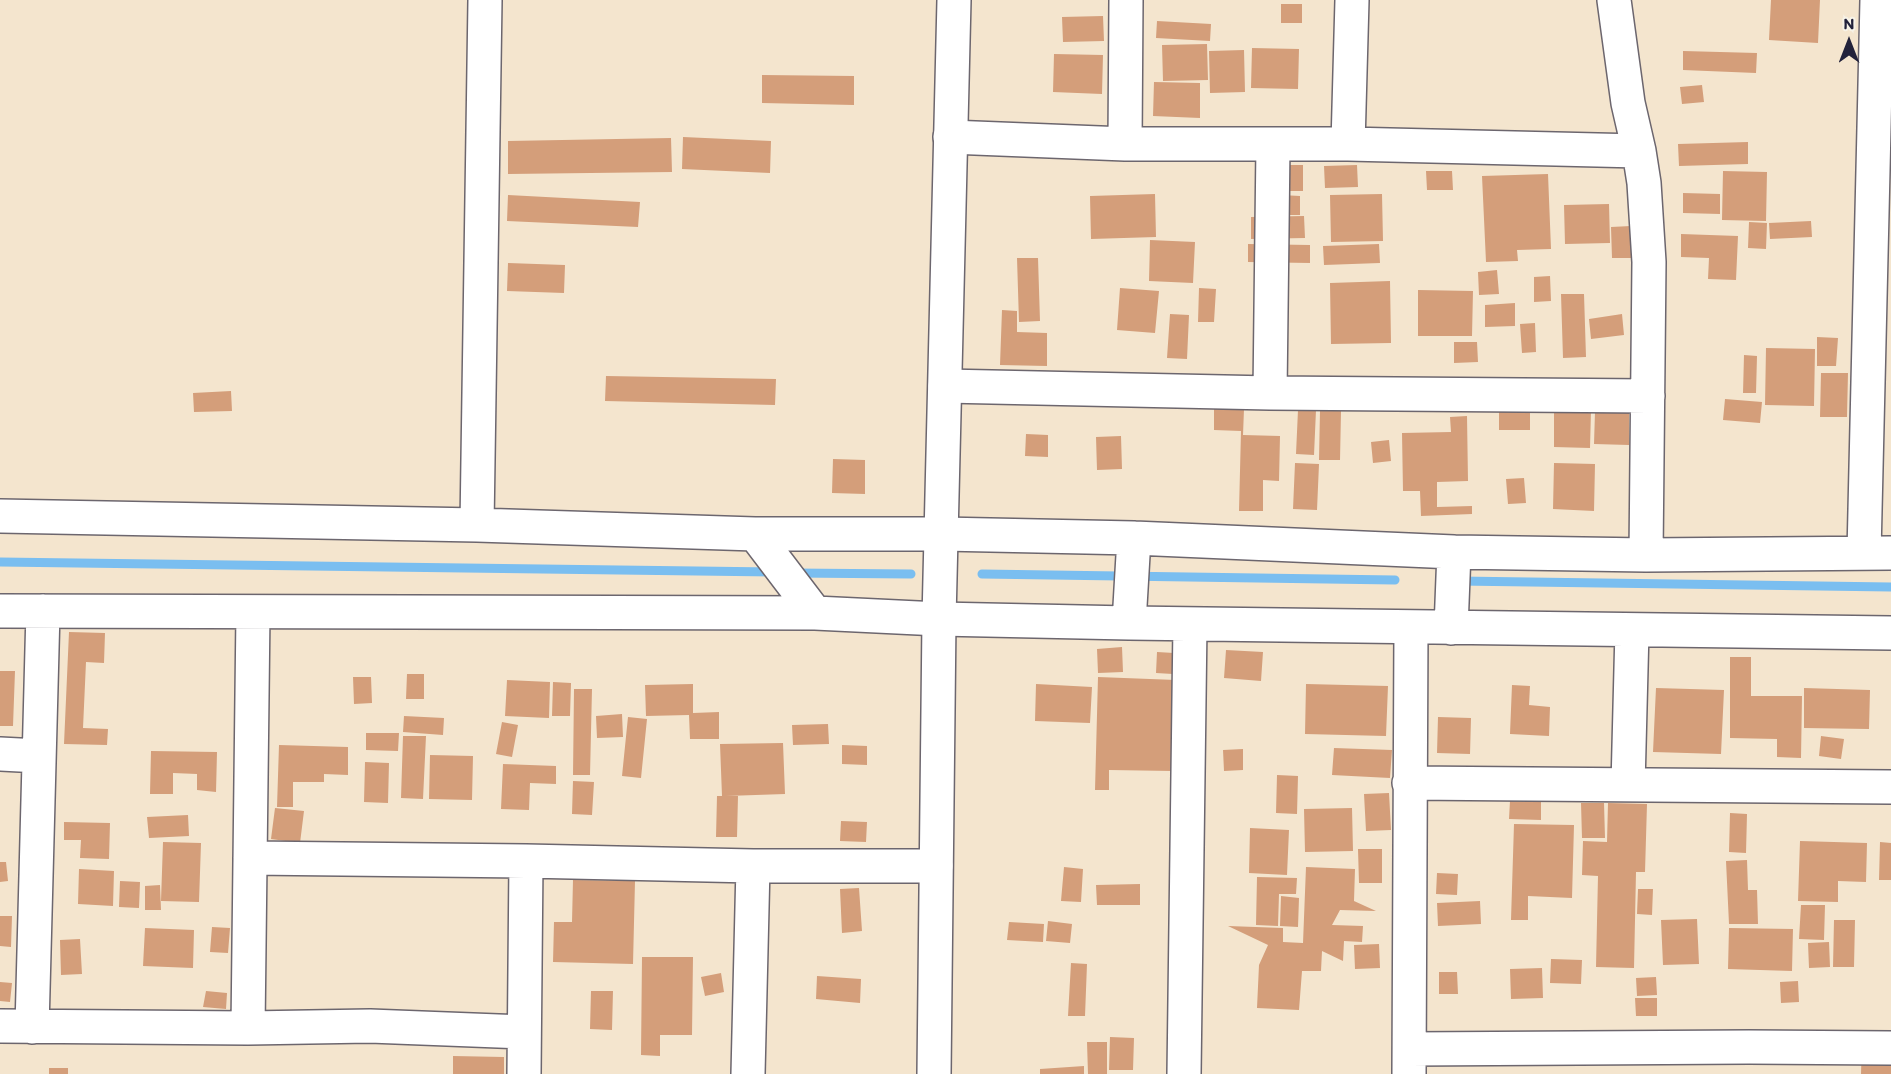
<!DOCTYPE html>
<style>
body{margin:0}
#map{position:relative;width:1891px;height:1074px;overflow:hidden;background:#f4e5ce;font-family:Itim,sans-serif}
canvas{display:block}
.north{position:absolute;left:1819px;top:12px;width:60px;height:60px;-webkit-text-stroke:4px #f7f3e8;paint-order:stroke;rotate:0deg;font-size:16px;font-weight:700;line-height:24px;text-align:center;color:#22223b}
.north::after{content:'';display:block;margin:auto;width:21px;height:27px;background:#22223b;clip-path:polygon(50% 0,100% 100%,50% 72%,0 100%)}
</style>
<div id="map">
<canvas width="1891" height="1074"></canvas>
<div class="north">N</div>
</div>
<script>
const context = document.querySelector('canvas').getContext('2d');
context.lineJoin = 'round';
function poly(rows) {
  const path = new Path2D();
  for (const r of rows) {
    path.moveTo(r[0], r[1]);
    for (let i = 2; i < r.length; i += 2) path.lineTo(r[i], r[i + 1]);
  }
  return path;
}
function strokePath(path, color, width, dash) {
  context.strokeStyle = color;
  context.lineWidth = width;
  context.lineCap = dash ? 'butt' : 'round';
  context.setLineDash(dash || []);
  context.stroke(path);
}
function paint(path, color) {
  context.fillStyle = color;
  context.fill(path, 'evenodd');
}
strokePath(poly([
 [0,562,774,572],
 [793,573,911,574],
 [982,574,1395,580],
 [1458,581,1891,587]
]), '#7abef0', 9);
paint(poly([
 [1771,0,1820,0,1818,43,1769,40],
 [1281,4,1302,4,1302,23,1281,23],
 [1103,16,1104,41,1063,42,1062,17],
 [1157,21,1211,24,1210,41,1156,38],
 [1207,44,1208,80,1163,81,1162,45],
 [1252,48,1299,49,1298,89,1251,88],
 [1244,50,1245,92,1210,93,1209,51],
 [1683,51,1757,53,1756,73,1683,70],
 [1054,54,1103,55,1102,94,1053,92],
 [762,75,854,76,854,105,762,103],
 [1154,82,1200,83,1200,118,1153,116],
 [1702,85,1704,102,1682,104,1680,87],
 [683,137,771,141,770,173,682,169],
 [671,138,672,172,508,174,508,141],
 [1748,142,1748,164,1679,166,1678,144],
 [1278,165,1303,165,1303,191,1278,191],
 [1357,165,1358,187,1325,188,1324,166],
 [1426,171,1452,171,1453,190,1427,190],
 [1723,171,1767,172,1766,221,1722,220],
 [1548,174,1551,249,1517,250,1518,261,1486,262,1482,176],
 [1683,193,1720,194,1720,214,1683,213],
 [1155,194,1156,237,1091,239,1090,196],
 [1382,194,1383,241,1331,242,1330,195],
 [508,195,640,202,638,227,507,221],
 [1281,195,1300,196,1300,215,1280,215],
 [1609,204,1610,243,1565,244,1564,205],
 [1304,216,1305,238,1251,239,1251,217],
 [1811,221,1812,237,1770,239,1769,223],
 [1749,222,1767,223,1766,249,1748,248],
 [1631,226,1632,258,1612,258,1611,227],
 [1681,234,1738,236,1736,280,1708,279,1709,258,1681,257],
 [1150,240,1195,242,1193,283,1149,281],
 [1248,244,1310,245,1310,263,1248,262],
 [1379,244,1380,263,1324,265,1323,246],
 [1017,258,1038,258,1040,321,1019,322],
 [508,263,565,265,564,293,507,291],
 [1497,270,1499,294,1479,295,1478,272],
 [1550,276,1551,301,1534,302,1534,277],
 [1390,281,1391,343,1331,344,1330,283],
 [1120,288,1159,291,1155,333,1117,330],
 [1199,288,1216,289,1214,322,1198,322],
 [1418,290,1473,291,1472,336,1418,336],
 [1561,294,1584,294,1586,357,1563,358],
 [1515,303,1515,326,1485,327,1485,305],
 [1002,310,1017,311,1017,332,1047,333,1047,366,1000,365],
 [1170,314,1189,315,1187,359,1167,358],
 [1622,314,1624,335,1591,339,1589,319],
 [1535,323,1536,352,1522,353,1520,324],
 [1817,337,1838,338,1836,366,1817,366],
 [1454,342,1477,342,1478,362,1454,363],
 [1766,348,1815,349,1814,406,1765,405],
 [1744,355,1757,356,1756,393,1743,393],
 [1821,373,1848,373,1847,417,1820,417],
 [606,376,776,379,775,405,605,401],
 [231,391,232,411,194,412,193,393],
 [1725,399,1762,402,1760,423,1723,420],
 [1214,408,1244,409,1243,435,1280,436,1279,481,1263,480,1263,511,1239,511,1241,431,1214,430],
 [1298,410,1316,410,1314,455,1296,454],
 [1530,410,1530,430,1499,430,1499,411],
 [1554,410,1591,410,1590,448,1554,447],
 [1320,411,1341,411,1340,460,1319,460],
 [1595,412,1629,412,1629,445,1594,444],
 [1467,416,1468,481,1437,482,1437,507,1472,506,1472,514,1421,516,1420,491,1403,491,1402,433,1451,432,1450,417],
 [1026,434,1048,435,1048,457,1025,456],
 [1121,436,1122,469,1097,470,1096,437],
 [1389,440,1391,461,1373,463,1371,442],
 [833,459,865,460,865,494,832,493],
 [1295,463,1319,464,1317,510,1293,509],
 [1554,463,1595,464,1594,511,1553,509],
 [1524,478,1526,503,1508,504,1506,479],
 [69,632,105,633,104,663,86,662,83,728,108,729,107,745,64,744],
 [1122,647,1123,672,1098,673,1097,649],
 [1226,650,1263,652,1261,681,1224,678],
 [1157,652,1174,653,1173,674,1156,673],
 [1730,657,1751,657,1751,696,1802,696,1801,758,1777,757,1777,739,1730,738],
 [0,671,15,671,13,726,0,726],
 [407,674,424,674,424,699,406,699],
 [353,677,371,677,372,703,354,704],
 [1098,677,1176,680,1173,771,1109,770,1109,790,1095,790],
 [507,680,550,682,549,718,505,716],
 [553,682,571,683,570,716,552,716],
 [693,684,693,713,719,712,719,739,690,739,689,715,646,716,645,685],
 [1036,684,1092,687,1090,723,1035,721],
 [1306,684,1388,686,1386,736,1305,734],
 [1512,685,1530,686,1529,705,1550,707,1549,736,1510,734],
 [1656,688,1724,690,1721,754,1653,752],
 [1804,688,1870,690,1869,729,1804,728],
 [574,689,592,689,590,775,573,775],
 [622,714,623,737,597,738,596,716],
 [404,716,444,718,443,735,403,732],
 [628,717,647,719,641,778,622,776],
 [1438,717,1471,718,1470,754,1437,753],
 [502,722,518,725,512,757,496,754],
 [828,724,829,744,793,745,792,725],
 [366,733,399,733,398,751,366,750],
 [403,736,426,736,423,799,401,798],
 [1821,736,1844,739,1841,759,1819,756],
 [783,743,785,794,726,796,738,796,737,837,716,837,717,796,722,796,720,744],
 [279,745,348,747,348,775,324,774,324,782,293,782,293,807,277,807],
 [842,745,867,746,867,765,842,764],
 [1334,748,1392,750,1390,778,1332,775],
 [1243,749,1243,770,1224,771,1223,750],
 [151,751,217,752,216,792,197,790,197,774,173,773,173,794,150,794],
 [430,755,473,756,472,800,429,799],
 [365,762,389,763,388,803,364,802],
 [503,764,556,766,556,784,530,783,529,810,501,809],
 [1277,775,1298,776,1297,814,1276,813],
 [573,781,594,782,592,815,572,814],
 [1389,793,1391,830,1366,831,1364,794],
 [1510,801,1541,802,1541,820,1509,819],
 [1581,803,1604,803,1605,838,1582,838],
 [1608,803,1647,804,1645,872,1636,872,1634,968,1596,967,1598,876,1582,875,1583,841,1607,842],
 [275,808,304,811,300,843,271,839],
 [1352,808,1353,851,1305,852,1304,809],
 [1730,813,1747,814,1746,853,1729,852],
 [188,815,189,836,149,838,147,817],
 [841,821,867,822,866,842,840,841],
 [64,822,110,823,109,859,80,858,81,840,64,840],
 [1514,824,1574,825,1572,898,1528,896,1528,920,1511,920],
 [1250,828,1289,830,1287,875,1249,873],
 [1800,841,1867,843,1866,882,1838,881,1838,902,1798,901],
 [163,842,201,843,199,902,161,901],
 [1880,842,1891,843,1891,880,1879,880],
 [1358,849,1382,849,1382,883,1359,883],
 [1747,860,1748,890,1757,890,1758,924,1729,924,1726,861],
 [0,862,6,862,8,881,0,882],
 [1064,867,1083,869,1081,902,1061,901],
 [1306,867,1355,869,1354,901,1376,911,1340,910,1332,925,1363,926,1362,942,1344,941,1343,961,1322,951,1321,971,1302,971,1299,1010,1257,1008,1259,965,1268,945,1228,926,1283,928,1283,942,1303,943],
 [79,869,114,871,113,906,78,904],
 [1437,873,1458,874,1457,895,1436,894],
 [1257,877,1297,878,1296,894,1279,894,1278,926,1256,925],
 [573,880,635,881,633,964,553,962,554,922,572,922],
 [120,881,140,882,139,908,119,907],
 [1140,884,1140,905,1097,905,1096,885],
 [160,885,161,910,145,910,145,886],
 [859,888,862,931,842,933,840,889],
 [1638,889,1653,889,1652,915,1637,914],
 [1281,896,1299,898,1298,927,1280,926],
 [1480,901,1481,924,1438,926,1437,903],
 [1801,905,1825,905,1824,940,1799,939],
 [0,916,12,916,11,947,0,946],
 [1697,919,1699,964,1663,965,1661,920],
 [1834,920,1855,920,1854,967,1833,967],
 [1048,921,1072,924,1070,943,1046,941],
 [1009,922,1044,924,1043,942,1007,940],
 [212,927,230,928,228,953,210,952],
 [145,928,194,930,193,968,143,966],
 [1729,928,1793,929,1792,971,1728,969],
 [80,939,82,974,61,975,60,940],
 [1829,942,1830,967,1809,968,1808,943],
 [1379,944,1380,968,1355,969,1354,945],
 [642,957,693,957,692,1035,660,1035,660,1056,641,1055],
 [1551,959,1582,960,1581,984,1550,983],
 [1071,963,1087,964,1085,1016,1068,1016],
 [1542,968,1543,998,1511,999,1510,969],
 [1439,972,1457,972,1458,994,1439,994],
 [721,973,724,992,705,996,701,977],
 [817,976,861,979,860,1003,816,999],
 [1656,977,1657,995,1637,996,1636,978],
 [1798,981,1799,1002,1781,1003,1780,982],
 [0,982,12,983,10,1002,0,1001],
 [206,991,227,993,226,1009,203,1007],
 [591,991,613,991,612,1030,590,1029],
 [1635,998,1657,998,1657,1016,1636,1016],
 [1110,1037,1134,1038,1133,1070,1109,1070],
 [1862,1039,1891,1040,1891,1074,1861,1074],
 [1087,1042,1107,1042,1107,1074,1088,1074],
 [453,1056,504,1057,504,1074,453,1074],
 [1084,1066,1084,1074,1040,1074,1040,1069],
 [49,1068,68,1068,68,1074,49,1074]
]), '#d49e7a');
const street = poly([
 [485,0,477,525,755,534,942,534,1134,538,1454,552],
 [950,137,1125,144,1348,144,1639,151],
 [1125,144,1126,0],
 [1348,144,1352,0],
 [945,386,1270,393,1648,396],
 [1270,393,1273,145],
 [0,516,477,525],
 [755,534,815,613],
 [1864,553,1877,0],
 [1646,555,1891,553],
 [0,611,815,613,939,619,1129,623,1891,633],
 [1129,623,1134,538],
 [1451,628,1454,552,1646,555,1649,262,1644,183,1639,151,1628,103,1614,0],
 [0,754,39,756],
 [1409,783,1891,787],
 [1628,785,1632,630],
 [250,858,526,861,753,866,936,866],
 [0,1026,248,1028,370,1026,524,1032],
 [32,1027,43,611],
 [248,1028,253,612],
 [1410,1049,1749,1047,1891,1048],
 [524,1074,526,861],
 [748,1074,753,866],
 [1184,1074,1190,624],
 [1409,1074,1411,627]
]);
const secondary = poly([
 [934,1074,939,619,954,0]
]);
strokePath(street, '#6c666e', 36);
strokePath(secondary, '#6c666e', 36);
strokePath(street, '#fff', 33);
strokePath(secondary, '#fff', 33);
</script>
